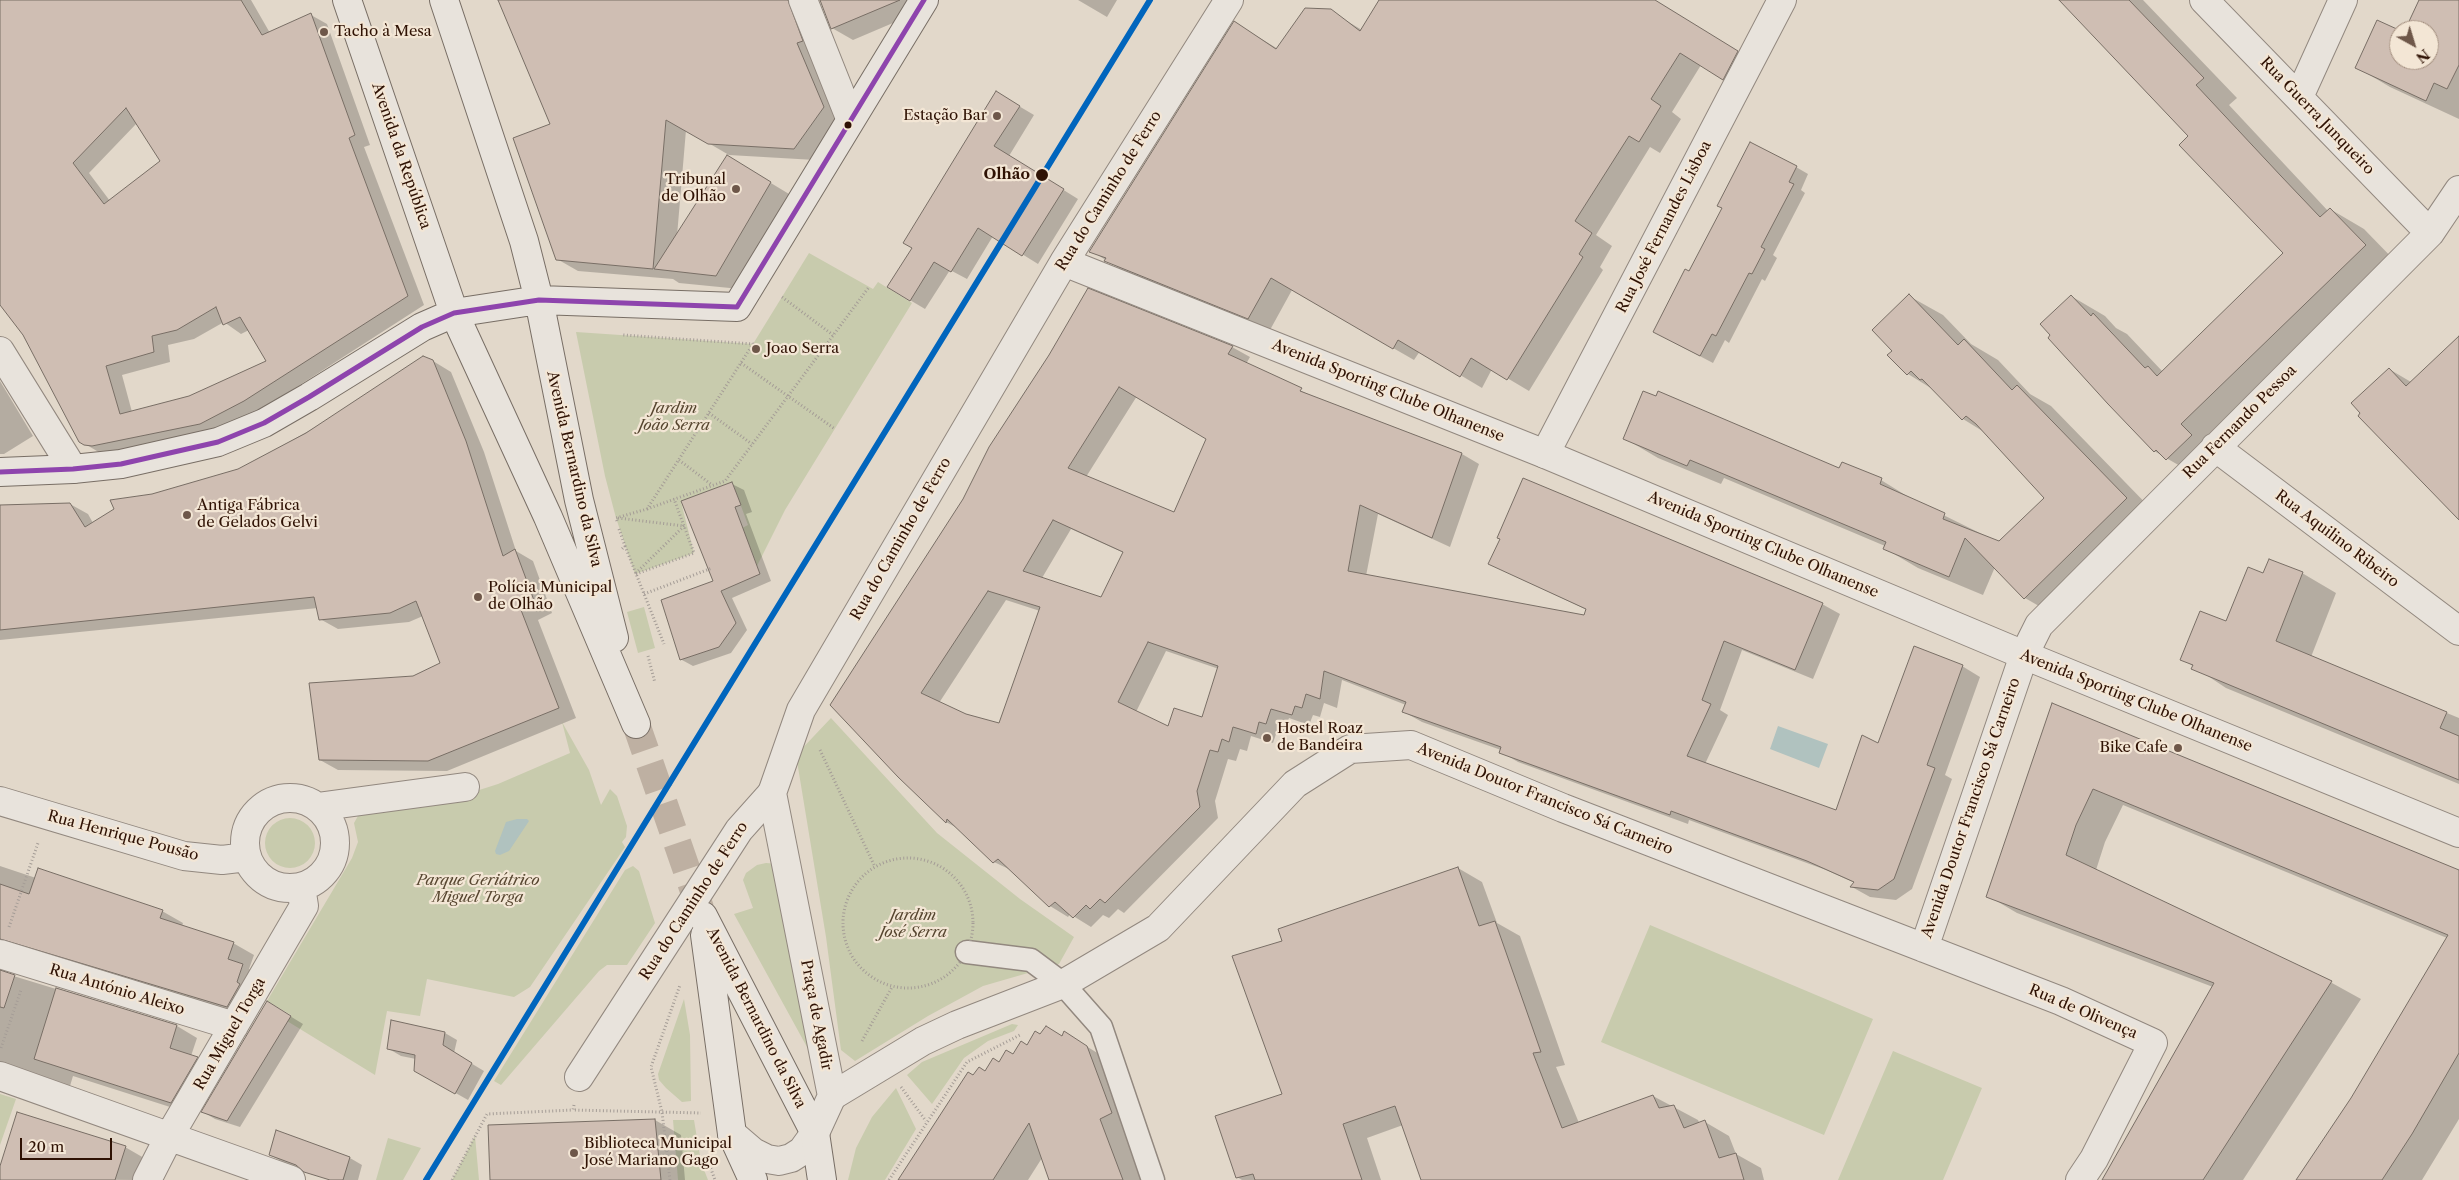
<!DOCTYPE html>
<meta charset="utf-8">
<style>
body{margin:0}
#map{position:relative;width:2459px;height:1180px;overflow:hidden;background:#e2d8ca;font-family:"Libre Caslon Text",serif}
canvas{display:block}
.north{position:absolute;left:2389px;top:20px;width:50px;height:50px;box-sizing:border-box;background:#f3e6d5;border:1px solid #a59181;border-radius:50%;rotate:141deg;font-size:14px;font-weight:700;line-height:20px;text-align:center;color:#2f1204}
.north::after{content:'';display:block;margin:auto;width:18px;height:22px;background:#6e5749;clip-path:polygon(50% 0,100% 100%,50% 72%,0 100%)}
.scale{position:absolute;left:20px;top:1138px;width:92px;height:22px;box-sizing:border-box;border:2px solid #2f1204;border-top:0;padding-left:6px;font-size:15px;line-height:18px;white-space:nowrap;color:#2f1204;-webkit-text-stroke:4px #f3e6d5;paint-order:stroke}
</style>
<div id="map">
<canvas width="2459" height="1180"></canvas>
<div class="north">N</div>
<div class="scale">20 m</div>
</div>
<script>
const context = document.querySelector('canvas').getContext('2d');
context.lineJoin = 'round';
function paint(path, color) {
  context.fillStyle = color;
  context.fill(path, 'evenodd');
}
function poly(rows) {
  const path = new Path2D();
  for (const r of rows) {
    if (r.length === 3) {
      path.moveTo(r[0] + r[2], r[1]);
      path.arc(r[0], r[1], r[2], 0, 2 * Math.PI);
      continue;
    }
    path.moveTo(r[0], r[1]);
    for (let i = 2; i < r.length; i += 2) path.lineTo(r[i], r[i + 1]);
  }
  return path;
}
function strokePath(path, color, width, dash) {
  context.strokeStyle = color;
  context.lineWidth = width;
  context.lineCap = dash ? 'butt' : 'round';
  context.setLineDash(dash || []);
  context.stroke(path);
}
function label(font, color, halo, rows, align = 'center') {
  context.font = font + ' "Libre Caslon Text",serif';
  context.lineWidth = 4.5;
  context.setLineDash([]);
  context.textBaseline = 'middle';
  context.strokeStyle = halo;
  context.fillStyle = color;
  for (const [text, x, y, turn = 0] of rows) {
    context.save();
    context.translate(x, y);
    context.rotate((+turn || 0) * Math.PI / 180);
    context.textAlign = isNaN(turn) ? turn : align;
    if (halo) context.strokeText(text, 0, 0);
    context.fillText(text, 0, 0);
    context.restore();
  }
}
paint(poly([
 [809,253,873,289,878,282,912,303,785,510,757,566,742,528,748,525,732,482,681,502,694,553,635,574,616,518,605,476,576,332,753,344],
 [644,607,655,648,638,653,627,612],
 [831,718,937,833,1020,899,1074,937,1059,964,983,986,928,1016,855,1061,841,1050,826,937,796,755],
 [562,722,589,770,601,805,610,789,617,796,627,826,626,837,622,842,625,847,530,987,514,997,427,979,420,1016,387,1011,375,1075,287,1021,291,1015,267,1001,352,858,358,842,354,823,358,816,364,811,473,792,498,784,570,753],
 [290,843,25],
 [766,863,779,864,813,1058,734,914,753,908,743,880,746,873,757,865],
 [633,866,639,871,655,923,627,965,607,965,599,971,501,1085,494,1081,625,870],
 [1650,925,1873,1019,1824,1135,1601,1042],
 [684,999,690,1035,691,1101,682,1102,666,1088,659,1080,658,1074],
 [1012,1024,1018,1025,1014,1031,988,1041,964,1058,932,1104,907,1075,922,1062],
 [1893,1051,1982,1088,1943,1180,1838,1180],
 [896,1088,916,1129,885,1180,848,1180,856,1148,872,1117],
 [0,1094,16,1099,0,1145],
 [673,1120,694,1120,701,1162,708,1180,678,1180],
 [475,1136,479,1180,452,1180],
 [388,1138,421,1148,403,1180,376,1180]
]), '#c8cbad');
paint(poly([
 [1778,726,1828,744,1819,768,1770,749],
 [517,819,527,819,529,821,509,851,500,855,496,854,495,851,506,822]
]), '#b0c2bf');
paint(poly([
 [0,0,251,0,270,33,311,15,327,24,370,145,364,147,424,305,261,410,217,433,102,454,80,441,24,335,0,303],
 [137,123,161,162,110,201,89,173],
 [224,322,241,334,249,330,268,362,189,397,132,412,122,375,170,362,168,345,194,339],
 [500,0,813,0,844,119,815,160,729,155,686,130,677,236,751,171,794,197,740,289,679,283,673,279,578,271,557,259,552,125],
 [821,0,910,0,900,20,853,40,832,28],
 [1078,0,1117,0,1107,17],
 [1381,0,1653,0,1758,64,1744,91,1701,65,1672,112,1681,119,1660,153,1650,147,1596,235,1612,246,1600,267,1603,270,1529,391,1492,369,1482,388,1420,351,1414,360,1292,290,1270,330,1127,273,1091,251,1235,23,1278,49,1330,11,1362,30],
 [2061,0,2143,0,2237,98,2229,105,2315,197,2328,211,2330,209,2364,229,2399,265,2201,478,2154,451,2071,296,2105,316,2116,328,2127,334,2163,372,2285,253,2190,136],
 [2420,0,2459,0,2459,119,2390,87,2356,67,2399,32,2399,60,2429,60,2429,30,2406,30],
 [1012,102,1034,115,1009,156,1078,199,1038,264,993,236,967,279,950,270,925,309,888,287],
 [1796,167,1808,174,1801,190,1805,193,1773,255,1777,258,1765,281,1762,279,1729,343,1725,340,1713,363,1667,339,1690,273,1723,208],
 [1909,296,1943,315,1971,344,1998,360,2030,394,2051,406,2160,518,2058,617,2025,598,1995,567,1983,595,1918,568,1884,548,1885,546,1724,478,1721,484,1658,458,1624,438,1840,469,1881,480,1915,501,2000,543,2046,498,1984,432,1963,419,1934,390,1908,374,1889,355,1893,351],
 [2459,336,2459,518,2389,369,2411,382],
 [1232,347,1250,357,1246,364,1318,399,1462,454,1479,464,1450,547,1378,514,1366,576,1584,616,1587,610,1490,564,1822,604,1840,614,1813,679,1742,650,1720,710,1728,715,1705,764,1837,812,1879,745,1962,666,1980,677,1945,775,1952,779,1912,889,1896,900,1870,897,1852,887,1855,883,1826,870,1689,820,1688,824,1518,762,1501,752,1501,750,1422,722,1404,712,1406,705,1342,680,1337,708,1324,703,1320,717,1313,715,1309,725,1289,718,1284,733,1277,731,1273,743,1251,736,1247,751,1240,749,1236,761,1228,759,1215,801,1218,818,1124,913,1118,909,1109,918,1103,915,1091,927,1070,914,1068,917,1050,906,1013,871,994,862,959,829,946,822,899,777,964,499,1050,356],
 [1137,396,1207,438,1175,514,1086,477],
 [1071,529,1124,553,1102,598,1042,578],
 [1006,600,1040,611,1000,724,966,715,939,703],
 [1166,651,1219,669,1203,719,1169,727,1136,712],
 [433,361,451,372,484,452,516,551,533,561,552,613,538,620,576,718,447,771,338,770,320,760,413,677,441,663,423,616,409,622,338,629,320,619,318,608,0,640,0,506,70,504,88,514,93,523,152,495,239,470],
 [0,381,33,436,4,454,0,454],
 [732,484,744,490,752,512,746,514,771,581,732,598,747,630,731,653,693,666,682,660,663,600,714,582],
 [2302,573,2336,593,2311,657,2459,718,2459,784,2226,688,2182,659,2226,623,2264,574],
 [2053,704,2459,871,2459,1119,2422,1180,2304,1180,2447,938,2123,805,2105,842,2096,870,2332,983,2361,999,2243,1180,2103,1180,2213,987,2017,913,1988,896],
 [0,866,36,878,162,911,183,923,182,926,233,943,254,955,249,969,263,977,248,1018,6,961,7,974,177,1026,197,1038,191,1056,218,1070,192,1114,73,1076,70,1086,0,1062],
 [1458,868,1482,882,1497,923,1520,936,1565,1065,1556,1067,1579,1123,1653,1096,1698,1120,1700,1124,1705,1122,1729,1136,1736,1154,1761,1168,1764,1180,1422,1180,1403,1125,1367,1138,1381,1180,1242,1180,1237,1177,1283,1095,1284,942],
 [267,1002,303,1024,240,1127,215,1119,203,1112],
 [392,1022,445,1033,457,1040,454,1053,484,1071,468,1100,415,1070,416,1059,401,1056,389,1049],
 [1065,1033,1112,1062,1142,1180,1050,1180,1042,1158,1028,1180,899,1180,974,1077,986,1072,1041,1036,1063,1037],
 [655,1120,681,1135,685,1180,491,1180],
 [277,1132,350,1158,362,1165,358,1180,334,1180,283,1162,270,1155],
 [125,1147,144,1158,137,1180,0,1179,0,1170]
]), '#0003');
const building = poly([
 [0,0,241,0,262,35,311,13,355,135,349,138,408,296,244,401,200,424,92,446,84,445,79,442,23,335,0,305,0,0],
 [126,108,160,161,104,204,73,163,126,108],
 [216,307,223,325,240,317,266,361,189,396,120,414,106,366,154,352,152,336,177,330,216,307],
 [498,0,788,0,803,41,797,43,824,107,794,149,708,144,666,120,653,269,556,260,513,138,550,124,498,0],
 [820,0,900,0,831,29,820,0],
 [1379,0,1655,0,1738,51,1723,80,1680,53,1651,99,1661,106,1639,142,1629,136,1575,221,1592,233,1579,254,1583,257,1507,380,1471,358,1460,377,1398,340,1393,349,1271,278,1248,319,1104,261,1106,258,1089,252,1234,21,1276,49,1305,8,1331,9,1360,31,1379,0],
 [2059,0,2129,0,2204,78,2196,85,2281,176,2320,217,2330,208,2366,245,2181,424,2192,435,2166,460,2156,450,2154,452,2108,404,2048,338,2050,335,2040,324,2071,295,2091,316,2093,313,2145,368,2148,366,2157,376,2283,253,2179,145,2188,136,2059,0],
 [2419,0,2459,0,2459,65,2447,89,2434,83,2426,101,2355,68,2377,20,2399,30,2399,60,2429,60,2429,30,2405,30,2419,0],
 [996,91,1020,106,994,146,1064,189,1022,256,978,228,951,272,934,262,910,301,887,287,912,248,903,243,996,91],
 [1750,142,1797,166,1789,182,1794,184,1761,247,1765,249,1752,274,1749,273,1716,336,1712,334,1700,356,1653,332,1685,269,1689,271,1722,208,1717,206,1750,142],
 [727,155,771,182,716,276,654,269,727,155],
 [1088,288,1233,346,1228,354,1302,388,1300,391,1462,453,1432,538,1360,505,1348,571,1584,615,1586,609,1488,564,1500,539,1497,538,1523,478,1823,603,1795,670,1724,641,1702,700,1711,704,1687,756,1836,810,1862,735,1878,743,1914,646,1963,665,1927,765,1935,768,1894,879,1878,890,1850,887,1854,882,1807,861,1671,811,1670,815,1499,753,1501,747,1402,712,1406,702,1324,671,1320,699,1306,694,1302,708,1295,706,1292,715,1271,709,1266,724,1259,722,1256,734,1233,727,1229,742,1222,739,1218,752,1210,750,1197,791,1200,807,1105,903,1100,899,1090,909,1086,905,1073,918,1055,902,1049,907,998,859,993,863,947,819,946,823,898,777,830,705,963,499,989,447,1049,355,1088,288],
 [1119,387,1206,439,1174,512,1068,468,1119,387],
 [1053,520,1123,552,1101,597,1023,571,1053,520],
 [988,591,1040,607,999,723,966,714,921,693,988,591],
 [1148,642,1218,666,1202,717,1174,708,1168,726,1118,702,1148,642],
 [1909,294,1958,345,1964,339,2012,390,2017,385,2127,498,2024,599,1965,538,1949,577,1883,549,1886,542,1690,460,1687,466,1623,439,1643,391,1656,396,1658,391,1839,468,1842,462,1882,478,1880,484,1945,513,1943,519,1999,541,2044,498,1976,424,1966,416,1962,420,1922,379,1920,380,1911,371,1907,375,1887,355,1892,351,1872,330,1909,294],
 [2459,336,2459,520,2358,416,2360,413,2351,403,2389,368,2406,386,2459,336],
 [423,356,433,360,466,441,503,556,515,549,535,603,521,610,559,708,428,761,319,760,309,683,413,676,440,663,416,601,390,613,319,620,314,597,0,630,0,505,70,503,85,527,114,509,110,500,152,494,238,469,306,433,423,356],
 [732,482,741,505,735,507,760,574,721,591,736,623,719,647,680,660,661,600,713,581,681,501,732,482],
 [2269,559,2303,572,2276,641,2447,712,2440,728,2459,736,2459,780,2191,669,2193,665,2180,660,2200,611,2226,621,2248,567,2263,573,2269,559],
 [2052,703,2459,870,2459,1053,2412,1134,2382,1180,2296,1180,2351,1098,2448,935,2093,789,2076,825,2066,855,2332,981,2203,1180,2102,1180,2214,983,1986,897,2052,703],
 [1458,867,1479,926,1495,921,1541,1052,1533,1053,1562,1128,1653,1095,1659,1108,1674,1105,1684,1128,1705,1120,1719,1158,1736,1153,1744,1180,1421,1180,1395,1106,1343,1124,1362,1180,1255,1180,1253,1174,1236,1178,1215,1116,1282,1094,1232,956,1282,941,1278,929,1458,867],
 [38,868,163,910,160,918,234,942,228,959,243,964,237,982,240,984,227,1007,0,939,0,884,29,894,38,868],
 [0,970,15,975,4,1008,0,1007,0,970],
 [56,988,177,1025,170,1048,198,1057,171,1103,34,1059,56,988],
 [267,1001,291,1016,227,1121,201,1112,267,1001],
 [391,1020,445,1032,443,1045,472,1063,455,1094,414,1071,415,1055,387,1049,391,1020],
 [1046,1026,1062,1036,1064,1031,1087,1046,1112,1113,1100,1119,1123,1180,1049,1180,1029,1123,993,1180,898,1180,968,1072,973,1075,979,1067,985,1071,993,1058,999,1062,1006,1050,1013,1054,1021,1041,1027,1045,1035,1031,1040,1034,1046,1026],
 [17,1112,126,1146,115,1180,0,1180,0,1166,17,1112],
 [655,1119,661,1180,490,1180,488,1125,655,1119],
 [276,1130,350,1157,343,1180,330,1180,304,1172,296,1165,269,1155,276,1130]
]);
paint(building, '#cfbeb3');
strokePath(building, '#786e65', 1);
strokePath(poly([
 [636,724,702,914]
]), '#beb0a2', 28, [28, 14]);
const pedestrian = poly([
 [967,952,1031,960,1063,984,1101,1027,1153,1180]
]);
const minor = poly([
 [803,0,850,118],
 [2204,0,2430,233],
 [2299,97,2343,0],
 [0,351,73,469],
 [2215,447,2459,631],
 [1545,454,1782,0],
 [290,843,45],
 [0,801,184,856,222,860,247,857],
 [317,807,465,787],
 [1924,948,2024,655,2039,625,2430,233,2459,190],
 [0,954,234,1026],
 [0,1076,291,1180],
 [579,1077,739,830,772,793],
 [832,1096,923,1041,957,1025,1063,984,1158,928,1295,784,1350,749,1411,745,1563,808,2061,1001,2153,1043,2094,1159,2080,1180],
 [147,1180,170,1135,304,906,301,887]
]);
const tertiary = poly([
 [1064,262,1545,454,2024,655,2459,833],
 [732,1134,753,1152,767,1159,779,1161,791,1158,802,1151,815,1133,832,1096,772,793,801,710,1064,262,1229,0]
]);
const secondary = poly([
 [347,0,454,313,548,517,636,724],
 [444,0,524,241,539,300,579,500,614,638],
 [0,472,73,469,121,464,218,442,264,423,309,397,422,327,454,313,539,300,737,307,924,0],
 [703,916,815,1133,822,1180],
 [705,935,732,1134,753,1180]
]);
strokePath(pedestrian, '#92887f', 25);
strokePath(minor, '#92887f', 30);
strokePath(tertiary, '#92887f', 30);
strokePath(secondary, '#786e65', 30);
strokePath(poly([
 [782,297,833,335],
 [741,363,835,429],
 [709,413,752,444],
 [679,460,712,485],
 [647,509,725,481,869,287],
 [618,518,684,526,635,574],
 [617,521,616,518,647,509,753,344,623,335],
 [619,529,625,546,621,550],
 [625,546,664,644],
 [636,574,694,553,674,499],
 [644,594,712,568],
 [648,656,655,683],
 [820,750,875,867],
 [908,923,65],
 [9,927,38,843],
 [862,1041,892,987],
 [1,1048,21,990],
 [901,1087,926,1121],
 [574,1105,573,1110,701,1113],
 [706,1155,715,1180],
 [452,1180,487,1114,573,1110],
 [670,1180,662,1112,651,1067,680,985],
 [889,1180,967,1062,1020,1035]
]), '#a49c96', 3, [1, 2.5]);
strokePath(pedestrian, '#e8e3dc', 22);
strokePath(minor, '#e8e3dc', 28);
strokePath(tertiary, '#e8e3dc', 28);
strokePath(secondary, '#e8e3dc', 28);
strokePath(poly([
 [0,472,73,469,121,464,218,442,264,423,309,397,422,327,454,313,539,300,737,307,924,0]
]), '#8e44ad', 5);
strokePath(poly([
 [426,1180,1150,0]
]), '#0065bd', 6);
for (const [x, y, r, color] of [
 [324,32,5,"#6e5749"],
 [997,116,5,"#6e5749"],
 [848,125,4.5,"#2f1204"],
 [1042,175,7,"#2f1204"],
 [736,189,5,"#6e5749"],
 [756,349,5,"#6e5749"],
 [187,515,5,"#6e5749"],
 [478,597,5,"#6e5749"],
 [1267,738,5,"#6e5749"],
 [2178,748,5,"#6e5749"],
 [574,1153,5,"#6e5749"]
]) {
  const dot = new Path2D();
  dot.arc(x, y, r, 0, 2 * Math.PI);
  context.fillStyle = color;
  context.fill(dot);
  strokePath(dot, '#f3e6d5', 2);
}
label('15px', '#2f1204', '#f3e6d5', [
 ["Tacho à Mesa",334,32],
 ["Estação Bar",987,116,"right"],
 ["Tribunal",726,180,"right"],
 ["de Olhão",726,197,"right"],
 ["Joao Serra",766,349],
 ["Antiga Fábrica",197,506],
 ["de Gelados Gelvi",197,523],
 ["Polícia Municipal",488,588],
 ["de Olhão",488,605],
 ["Hostel Roaz",1277,729],
 ["de Bandeira",1277,746],
 ["Bike Cafe",2168,748,"right"],
 ["Biblioteca Municipal",584,1144],
 ["José Mariano Gago",584,1161]
], 'left');
label('15px', '#2f1204', '#f3e6d5', [
 ["Rua Guerra Junqueiro",2317,116,46],
 ["Avenida da República",401,156,71],
 ["Rua do Caminho de Ferro",1109,191,-58],
 ["Rua José Fernandes Lisboa",1664,227,-63],
 ["Avenida Sporting Clube Olhanense",1388,391,22],
 ["Rua Fernando Pessoa",2240,422,-45],
 ["Avenida Bernardino da Silva",574,469,77],
 ["Rua do Caminho de Ferro",901,539,-60],
 ["Rua Aquilino Ribeiro",2337,539,37],
 ["Avenida Sporting Clube Olhanense",1763,545,23],
 ["Avenida Sporting Clube Olhanense",2136,701,22],
 ["Avenida Doutor Francisco Sá Carneiro",1545,799,22],
 ["Avenida Doutor Francisco Sá Carneiro",1971,808,-71],
 ["Rua Henrique Pousão",123,836,15],
 ["Rua do Caminho de Ferro",694,901,-57],
 ["Rua António Aleixo",117,990,17],
 ["Rua de Olivença",2083,1012,23],
 ["Praça de Agadir",816,1015,79],
 ["Avenida Bernardino da Silva",756,1018,63],
 ["Rua Miguel Torga",230,1034,-60]
]);
label('bold 15px', '#2f1204', '#f3e6d5', [
 ["Olhão",1030,175]
], 'right');
label('italic 15px', '#574630', '#f3e6d5', [
 ["Jardim",674,409],
 ["João Serra",674,426],
 ["Parque Geriátrico",478,881],
 ["Miguel Torga",478,898],
 ["Jardim",913,916],
 ["José Serra",913,933]
]);
</script>
